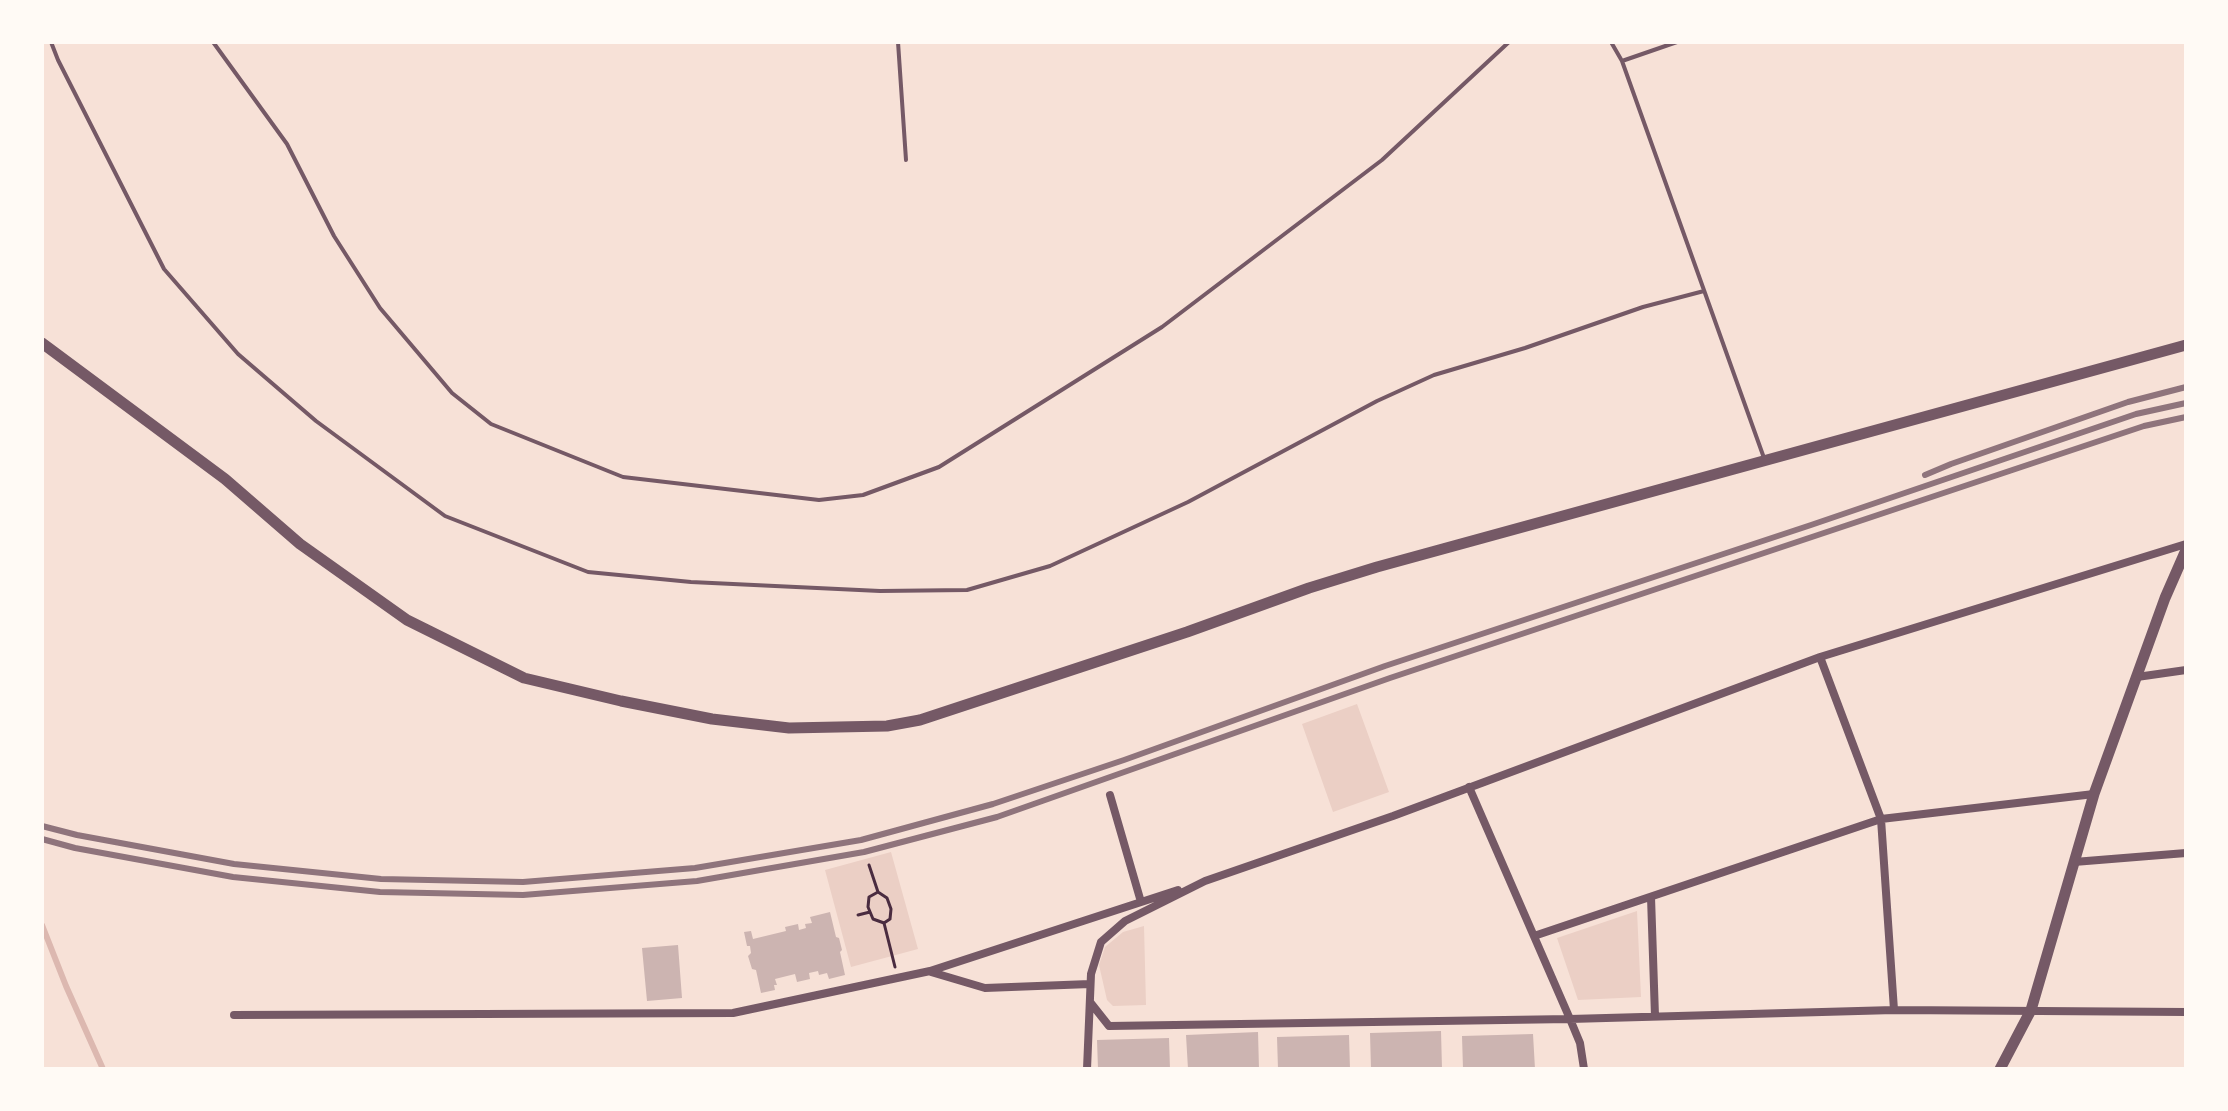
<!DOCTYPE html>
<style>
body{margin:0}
#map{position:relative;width:2228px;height:1111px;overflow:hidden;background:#f7e1d7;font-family:Karla,sans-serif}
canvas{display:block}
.frame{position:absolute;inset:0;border:44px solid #fffaf5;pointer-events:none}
</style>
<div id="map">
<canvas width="2228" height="1111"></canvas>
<div class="frame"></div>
</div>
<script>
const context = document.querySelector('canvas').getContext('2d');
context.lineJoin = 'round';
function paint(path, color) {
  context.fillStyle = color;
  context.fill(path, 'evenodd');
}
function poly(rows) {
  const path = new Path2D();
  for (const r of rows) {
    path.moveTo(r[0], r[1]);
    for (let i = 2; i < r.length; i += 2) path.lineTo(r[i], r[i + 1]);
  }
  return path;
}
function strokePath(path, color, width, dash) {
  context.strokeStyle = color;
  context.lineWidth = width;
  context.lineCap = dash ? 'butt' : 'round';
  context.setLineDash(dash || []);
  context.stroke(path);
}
paint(poly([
 [1357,704,1389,792,1333,812,1302,724],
 [891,852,918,949,851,967,825,870],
 [1637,911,1641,997,1578,1000,1557,938],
 [1144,926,1146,1005,1113,1006,1107,1000,1099,965,1105,947,1123,932]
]), '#ebcfc5');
strokePath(poly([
 [42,925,66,986,103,1069]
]), '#dcb8b0', 6);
paint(poly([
 [830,912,836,937,839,938,842,950,840,952,845,975,829,979,827,973,819,975,818,971,809,973,810,979,797,982,795,974,775,979,777,985,774,985,775,990,761,993,756,970,752,969,748,956,751,953,750,946,747,946,744,932,751,931,753,939,786,931,785,927,798,924,799,930,806,928,805,924,812,923,810,917],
 [678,945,682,998,647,1001,642,948],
 [1441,1031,1442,1069,1371,1069,1370,1033],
 [1258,1032,1259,1069,1188,1069,1186,1035],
 [1533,1034,1535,1069,1463,1069,1462,1036],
 [1349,1035,1350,1069,1278,1069,1277,1037],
 [1169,1038,1170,1069,1098,1069,1097,1040]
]), '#ccb4b1');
strokePath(poly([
 [869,865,878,892],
 [858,915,870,912],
 [884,923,873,919,868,907,869,897,878,892,887,898,891,909,890,919,884,923,895,967]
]), '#4a2c40', 3);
strokePath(poly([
 [51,42,58,60,164,269,238,354,316,421,445,516,588,572,691,582,880,591,967,590,1050,566,1188,502,1377,401,1434,375,1525,348,1643,307,1704,291],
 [213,42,287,144,334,236,380,308,452,393,491,424,623,477,819,500,863,495,939,467,1162,327,1382,160,1509,42],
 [898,42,906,160],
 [1611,42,1622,61,1764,458],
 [1622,61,1677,42]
]), '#755966', 4);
strokePath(poly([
 [1820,657,1881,819,1894,1010],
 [2137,677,2186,670],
 [1469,787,1570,1019,1580,1043,1584,1069],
 [1110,795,1141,902],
 [2074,862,2186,853],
 [1651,897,1655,1016],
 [1534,936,1881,819,2094,794],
 [931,972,985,988,1090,984],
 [1090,1002,1109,1026,1570,1019,1894,1010,2186,1012],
 [234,1015,733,1013,930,971,1178,890],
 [1087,1069,1091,974,1101,942,1125,921,1205,881,1393,816,1820,657,2186,544]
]), '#755966', 8);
strokePath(poly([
 [42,343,225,479,300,544,407,620,524,678,621,701,712,719,789,728,887,726,920,720,1187,632,1309,588,1377,567,2186,345],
 [2000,1069,2031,1010,2094,794,2165,598,2186,550]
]), '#755966', 11);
strokePath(poly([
 [1925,475,1951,464,2128,402,2186,387],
 [42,826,77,835,234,864,381,879,523,882,695,868,861,840,993,804,1124,760,1385,666,1811,525,2136,414,2186,403],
 [42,839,75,848,233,877,380,892,523,895,697,881,864,852,997,817,1390,678,2144,426,2186,417]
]), '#8f747c', 6);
</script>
